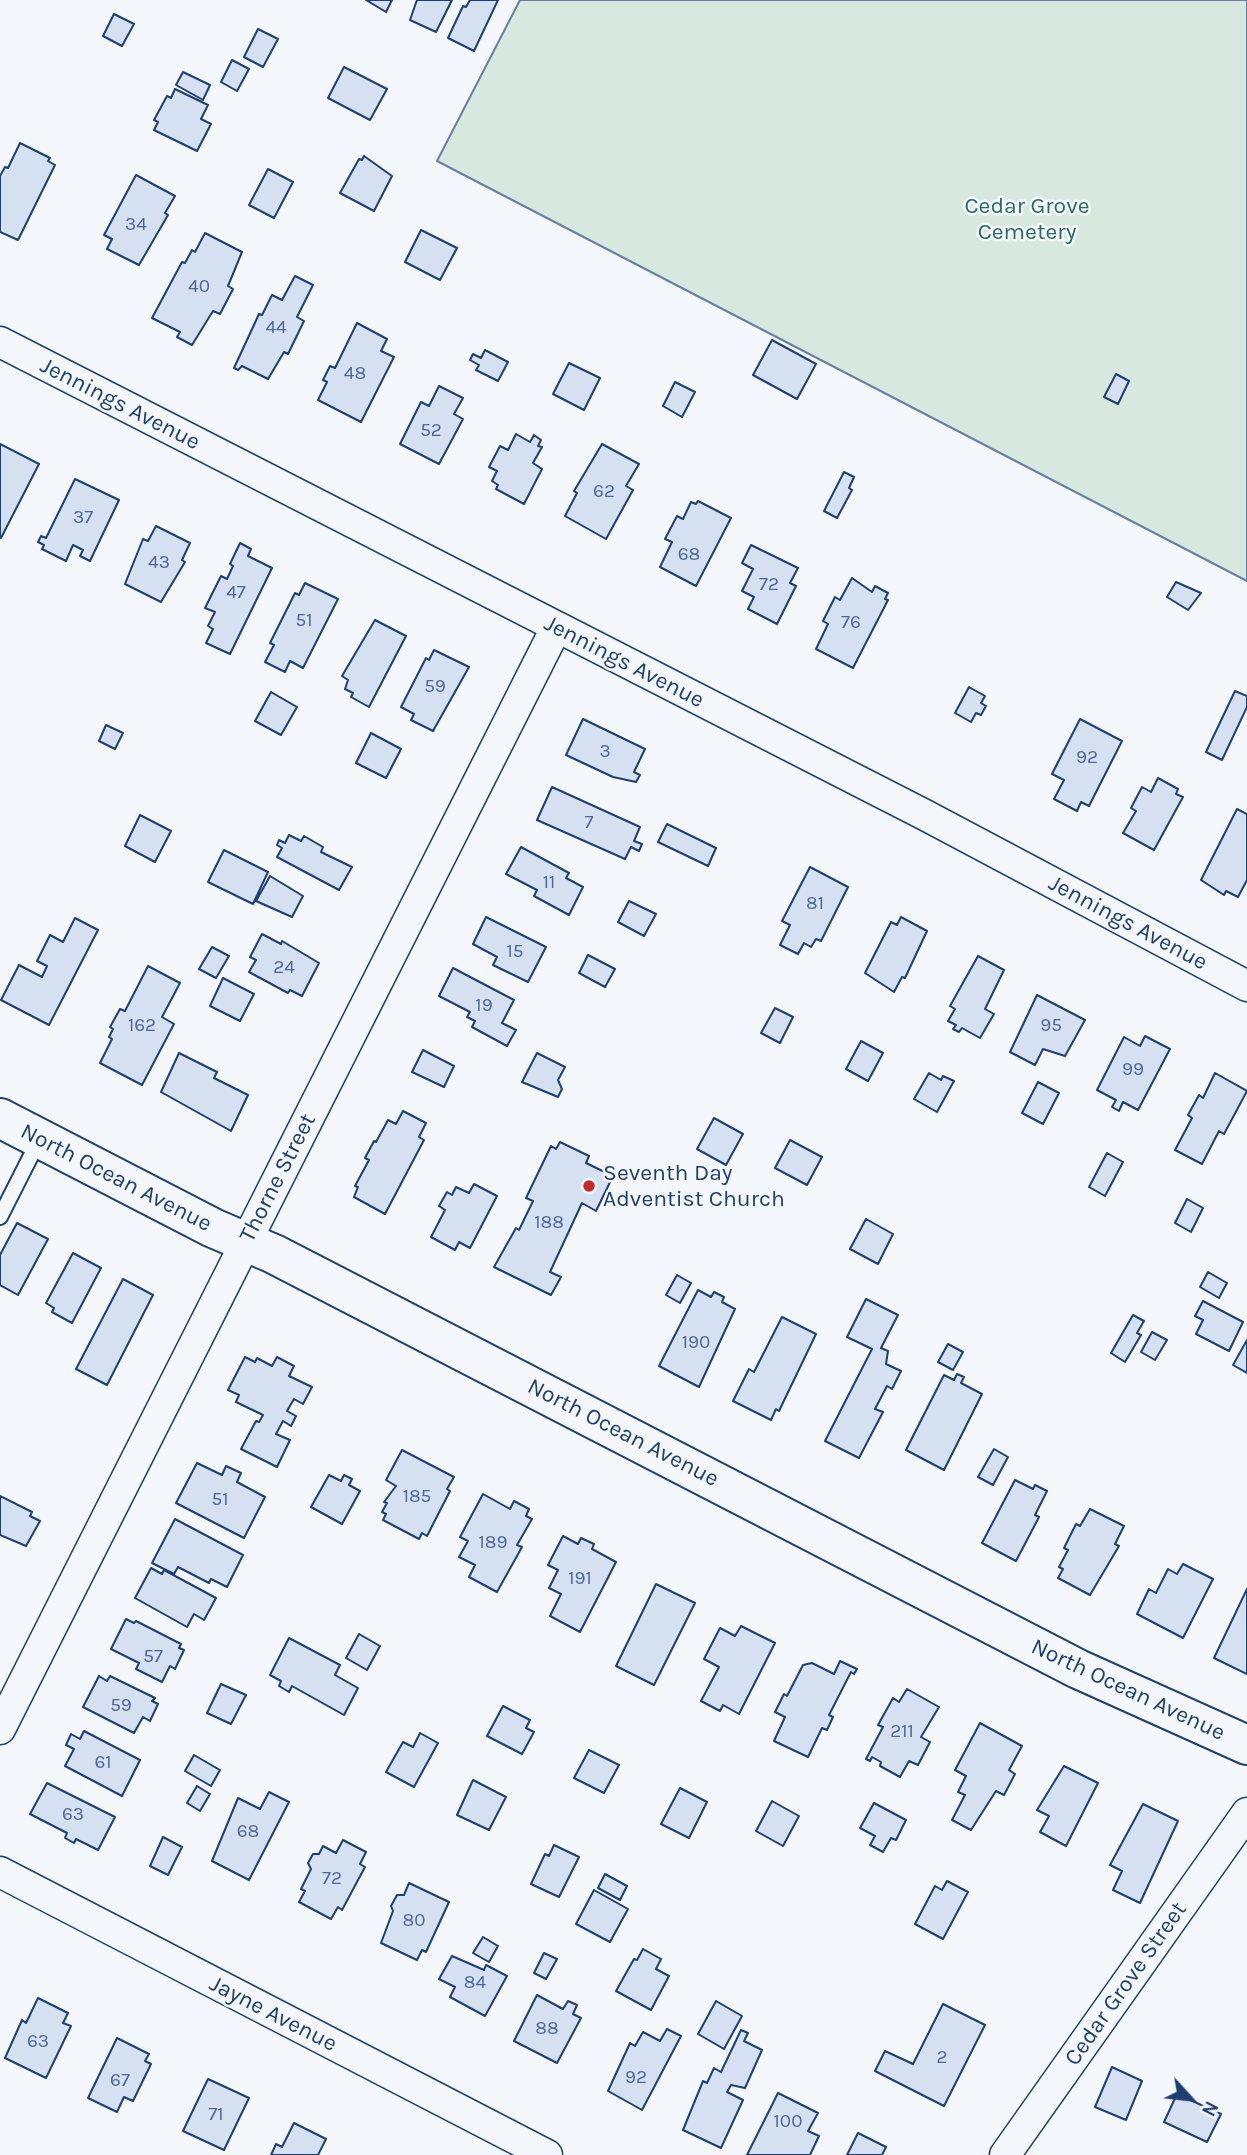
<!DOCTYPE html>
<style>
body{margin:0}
#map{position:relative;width:1247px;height:2155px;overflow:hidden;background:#f4f7fb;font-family:Karla,sans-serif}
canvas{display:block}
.north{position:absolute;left:1156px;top:2064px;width:70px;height:70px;-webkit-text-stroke:5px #f4f7fb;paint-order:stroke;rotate:117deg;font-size:19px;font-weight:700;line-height:28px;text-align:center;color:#1d3f73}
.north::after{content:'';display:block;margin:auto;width:24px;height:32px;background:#1d3f73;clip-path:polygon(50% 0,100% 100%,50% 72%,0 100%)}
</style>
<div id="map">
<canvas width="1247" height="2155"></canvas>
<div class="north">N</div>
</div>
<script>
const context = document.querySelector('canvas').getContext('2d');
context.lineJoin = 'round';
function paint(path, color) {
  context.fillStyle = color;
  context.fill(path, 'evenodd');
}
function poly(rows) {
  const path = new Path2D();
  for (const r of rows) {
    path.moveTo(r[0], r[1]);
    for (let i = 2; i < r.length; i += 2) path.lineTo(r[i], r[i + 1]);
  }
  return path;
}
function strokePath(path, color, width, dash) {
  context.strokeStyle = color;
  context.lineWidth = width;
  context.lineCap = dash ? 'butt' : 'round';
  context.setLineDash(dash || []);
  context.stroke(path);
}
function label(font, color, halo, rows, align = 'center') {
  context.font = font + ' Karla,sans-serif';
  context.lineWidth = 5;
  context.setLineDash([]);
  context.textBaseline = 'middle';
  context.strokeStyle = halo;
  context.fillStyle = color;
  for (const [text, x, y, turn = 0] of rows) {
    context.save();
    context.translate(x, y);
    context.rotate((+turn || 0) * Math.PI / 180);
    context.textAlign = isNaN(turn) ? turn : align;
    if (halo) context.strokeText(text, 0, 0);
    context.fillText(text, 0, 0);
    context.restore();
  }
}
const green = poly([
 [520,0,1247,0,1247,581,437,161,520,0]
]);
paint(green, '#d7e8df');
strokePath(green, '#687fa3', 2);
const building = poly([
 [366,0,392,0,386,12,366,0],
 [417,0,452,0,436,32,410,20,417,0],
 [470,0,498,0,474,51,448,38,463,6,466,7,470,0],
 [114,14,134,24,122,46,103,36,114,14],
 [258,29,278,39,263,67,244,57,258,29],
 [232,60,249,69,237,91,221,82,232,60],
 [344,67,387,89,370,120,328,98,344,67],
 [183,72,210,85,203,100,176,85,183,72],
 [175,89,208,105,201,119,211,124,197,151,154,130,158,122,154,120,167,96,171,98,175,89],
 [20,143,50,158,48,161,55,165,18,240,0,232,0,176,5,167,8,168,20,143],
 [364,156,392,176,374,211,340,193,359,159,362,160,364,156],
 [268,169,293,182,274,218,249,205,268,169],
 [136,175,175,196,165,213,168,215,139,265,107,249,112,239,104,235,136,175],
 [421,230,457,248,440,280,405,262,421,230],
 [205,233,242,252,228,286,233,289,220,314,213,311,192,345,177,337,180,332,152,318,182,262,185,263,192,250,195,252,205,233],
 [295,276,313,285,297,317,304,321,288,354,284,352,268,379,242,366,238,370,234,368,259,314,262,315,272,295,282,300,295,276],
 [357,323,387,339,381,351,394,357,361,422,318,400,327,382,323,380,330,366,335,368,357,323],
 [772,340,816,364,797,399,753,375,772,340],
 [485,350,508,362,498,381,476,370,479,365,470,360,473,354,481,358,485,350],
 [569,363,600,378,584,410,553,394,569,363],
 [1116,374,1129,381,1118,404,1104,397,1116,374],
 [675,382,695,392,682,417,663,406,675,382],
 [439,386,463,398,454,414,463,419,439,464,400,444,421,402,429,406,439,386],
 [516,434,530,442,534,435,541,440,538,446,542,447,533,463,542,469,524,504,496,489,498,485,492,481,497,471,489,467,500,446,508,450,516,434],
 [0,444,39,464,1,538,0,537,0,444],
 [602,444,639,464,626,486,633,490,606,539,565,516,577,493,574,491,602,444],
 [844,472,854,477,849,488,852,490,837,518,824,511,844,472],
 [75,479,119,500,90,561,80,556,83,550,73,545,66,561,42,549,44,545,38,542,41,536,46,538,75,479],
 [698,501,731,518,696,586,660,567,672,542,665,539,677,516,683,519,691,502,696,504,698,501],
 [156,526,190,543,182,560,185,562,161,602,125,584,143,539,148,541,156,526],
 [240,543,251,549,248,556,272,568,230,654,206,643,213,629,208,626,215,612,205,608,221,576,227,579,233,566,230,564,240,543],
 [751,545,798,568,790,583,796,586,777,624,748,609,754,597,742,591,753,569,742,563,751,545],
 [852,578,872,592,875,586,888,593,885,599,888,600,853,668,816,649,828,624,823,621,835,597,840,600,852,578],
 [1176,582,1201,593,1188,610,1167,597,1176,582],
 [305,583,338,599,303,668,290,661,285,672,265,662,274,645,270,643,295,593,299,595,305,583],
 [375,620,406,636,369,707,351,697,353,693,345,689,348,680,342,676,375,620],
 [434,650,469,667,433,731,411,720,414,714,401,707,426,658,429,660,434,650],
 [969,687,985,696,981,703,986,706,981,715,976,713,971,722,955,713,969,687],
 [1235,691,1247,696,1247,707,1222,760,1206,752,1235,691],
 [271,692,297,707,281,735,255,721,271,692],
 [583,719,645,749,634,772,640,775,636,782,613,777,566,755,583,719],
 [1080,719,1122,741,1089,806,1081,802,1077,811,1054,799,1064,780,1052,774,1080,719],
 [106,725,123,733,115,749,99,741,106,725],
 [371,733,401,749,386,778,356,763,371,733],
 [1158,778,1178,789,1176,794,1183,797,1154,850,1123,833,1136,811,1131,808,1142,787,1151,792,1158,778],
 [552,787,640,827,634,841,642,844,639,851,631,847,625,859,537,820,552,787],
 [1237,809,1247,814,1247,880,1238,897,1226,891,1224,895,1201,880,1237,809],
 [140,815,171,831,155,862,125,846,140,815],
 [667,824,716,848,708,866,658,842,667,824],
 [289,835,301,841,304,836,323,847,321,852,352,867,339,890,277,857,282,848,277,845,279,840,285,843,289,835],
 [521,847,569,873,566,878,583,887,569,915,534,896,537,890,506,874,521,847],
 [224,850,268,872,253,904,208,882,224,850],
 [810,867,848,887,821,941,816,939,811,947,804,943,798,954,780,945,790,925,782,921,810,867],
 [270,876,303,896,292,917,256,901,270,876],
 [629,901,656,914,644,936,618,922,629,901],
 [486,917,546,947,528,982,493,965,497,957,473,944,486,917],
 [901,917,927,931,905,978,902,977,894,992,865,973,891,922,897,925,901,917],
 [75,918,98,930,49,1025,1,1000,19,965,42,977,47,966,37,961,50,935,63,942,75,918],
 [262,934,281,944,282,941,319,963,302,996,290,990,288,993,249,972,256,960,250,957,262,934],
 [212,947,229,956,216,978,199,969,212,947],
 [588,955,615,969,605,987,579,973,588,955],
 [978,956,1004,970,985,1009,994,1014,980,1038,962,1028,959,1032,953,1029,956,1025,948,1021,955,1009,950,1006,978,956],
 [148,966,180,983,162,1017,174,1024,142,1085,100,1063,112,1039,109,1037,113,1029,110,1027,120,1009,125,1011,148,966],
 [453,968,514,1000,502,1023,516,1030,507,1046,472,1027,475,1021,467,1017,470,1012,439,996,453,968],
 [223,978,254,994,240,1021,210,1006,223,978],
 [1037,995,1085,1020,1065,1056,1043,1049,1035,1065,1010,1052,1037,995],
 [775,1008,793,1017,780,1043,761,1033,775,1008],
 [1145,1036,1170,1049,1138,1110,1123,1102,1119,1111,1112,1107,1116,1100,1097,1090,1124,1037,1140,1046,1145,1036],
 [861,1041,883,1053,868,1081,846,1069,861,1041],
 [423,1050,454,1066,444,1087,412,1072,423,1050],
 [179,1053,217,1072,214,1078,248,1095,231,1131,161,1092,179,1053],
 [537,1053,565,1067,558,1080,562,1089,558,1097,522,1082,537,1053],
 [929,1073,941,1080,943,1076,954,1081,937,1112,914,1099,929,1073],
 [1215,1073,1247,1091,1224,1134,1219,1131,1202,1164,1175,1150,1192,1118,1188,1115,1199,1095,1203,1098,1215,1073],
 [1038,1082,1059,1093,1043,1124,1022,1113,1038,1082],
 [403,1111,426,1123,419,1137,424,1140,385,1214,354,1197,358,1187,355,1186,369,1160,365,1158,374,1141,376,1142,388,1120,396,1124,403,1111],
 [714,1118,743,1134,726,1165,697,1149,714,1118],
 [790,1140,822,1157,807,1185,775,1168,790,1140],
 [560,1142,589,1156,586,1163,613,1176,596,1211,582,1203,550,1272,561,1277,551,1295,494,1267,516,1228,519,1230,533,1201,526,1198,551,1146,556,1149,560,1142],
 [1107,1153,1123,1162,1105,1196,1089,1187,1107,1153],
 [474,1184,497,1196,470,1248,459,1242,455,1250,431,1237,445,1210,439,1206,447,1192,452,1195,456,1187,469,1193,474,1184],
 [1187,1199,1203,1208,1191,1232,1175,1223,1187,1199],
 [866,1219,893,1234,878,1264,850,1249,866,1219],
 [17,1223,48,1239,18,1295,0,1285,0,1255,17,1223],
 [73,1253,101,1268,72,1323,52,1312,54,1308,46,1303,73,1253],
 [1208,1272,1227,1283,1219,1298,1200,1287,1208,1272],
 [677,1275,691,1283,680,1303,666,1295,677,1275],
 [123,1279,153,1295,107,1385,76,1369,123,1279],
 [698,1290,711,1297,714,1292,724,1297,722,1302,735,1309,699,1387,659,1366,698,1290],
 [866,1299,898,1315,881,1348,888,1351,886,1364,901,1371,892,1389,887,1386,875,1409,883,1412,859,1458,825,1441,872,1349,847,1337,866,1299],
 [1203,1301,1243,1322,1229,1351,1196,1334,1203,1320,1195,1316,1203,1301],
 [1133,1315,1144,1321,1137,1333,1141,1335,1125,1362,1111,1353,1133,1315],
 [782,1317,816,1334,779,1411,776,1409,771,1420,733,1401,749,1369,754,1372,782,1317],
 [1152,1332,1167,1340,1155,1360,1141,1352,1152,1332],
 [1247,1340,1247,1373,1233,1365,1247,1340],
 [948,1344,963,1352,953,1370,938,1362,948,1344],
 [245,1357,255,1362,257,1358,272,1366,277,1357,294,1366,289,1376,312,1387,303,1404,294,1399,287,1411,296,1416,291,1426,283,1421,276,1434,290,1440,277,1467,241,1449,256,1421,259,1422,263,1415,236,1402,239,1395,228,1390,245,1357],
 [957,1374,964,1377,961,1383,982,1394,944,1470,906,1450,944,1375,954,1380,957,1374],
 [994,1449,1008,1457,993,1485,978,1477,994,1449],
 [402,1450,454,1477,447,1489,450,1491,427,1536,422,1533,419,1539,383,1520,386,1514,382,1512,387,1503,384,1502,396,1486,386,1480,402,1450],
 [197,1463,222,1475,226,1466,241,1473,237,1482,265,1497,244,1538,176,1503,197,1463],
 [329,1475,341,1481,344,1475,352,1479,349,1485,360,1491,342,1524,311,1507,329,1475],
 [1015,1480,1033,1489,1035,1485,1047,1491,1035,1515,1039,1517,1016,1561,982,1543,1015,1480],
 [483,1494,510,1509,514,1501,529,1509,526,1516,532,1519,517,1545,522,1547,497,1592,469,1577,475,1565,459,1557,468,1541,460,1537,483,1494],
 [0,1496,32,1512,30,1516,40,1521,26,1546,0,1535,0,1496],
 [1090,1509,1124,1526,1115,1544,1119,1546,1090,1595,1058,1578,1063,1569,1059,1567,1068,1550,1064,1548,1076,1524,1080,1526,1090,1509],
 [175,1519,243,1555,227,1587,211,1579,209,1583,178,1567,174,1574,152,1563,175,1519],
 [563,1536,578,1544,581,1538,594,1544,592,1549,616,1562,580,1632,550,1616,561,1594,549,1588,558,1570,548,1565,563,1536],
 [1183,1564,1213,1579,1183,1638,1137,1614,1149,1589,1156,1593,1168,1569,1177,1574,1183,1564],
 [151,1568,162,1574,164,1570,216,1598,204,1620,194,1614,187,1627,135,1598,151,1568],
 [656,1584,695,1603,654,1685,616,1666,656,1584],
 [1247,1589,1247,1674,1214,1658,1247,1589],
 [126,1619,134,1623,136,1621,181,1644,179,1648,184,1650,175,1669,170,1666,162,1682,136,1669,139,1663,111,1649,126,1619],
 [741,1626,775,1643,739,1714,723,1705,720,1711,701,1701,719,1667,704,1659,720,1628,735,1636,741,1626],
 [359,1634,380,1646,367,1670,346,1658,359,1634],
 [289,1638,340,1665,335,1675,358,1688,344,1715,292,1686,289,1692,279,1686,281,1681,270,1675,289,1638],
 [840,1661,857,1669,854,1674,851,1672,829,1715,833,1717,827,1730,822,1728,808,1757,774,1741,785,1717,775,1712,784,1694,787,1696,803,1665,812,1663,834,1674,840,1661],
 [99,1676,107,1681,110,1676,155,1698,152,1701,158,1704,150,1721,143,1717,134,1733,83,1707,99,1676],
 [221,1684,246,1695,231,1724,207,1713,221,1684],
 [907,1689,939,1707,921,1737,930,1742,918,1765,909,1761,900,1777,880,1766,881,1762,872,1757,870,1761,866,1759,883,1727,878,1725,893,1698,899,1702,907,1689],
 [503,1706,530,1720,526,1728,534,1732,522,1754,487,1736,503,1706],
 [980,1723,1022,1746,1009,1770,1015,1774,1004,1795,996,1791,971,1830,952,1820,965,1795,958,1792,966,1776,955,1770,980,1723],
 [84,1731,140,1760,122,1796,65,1766,74,1749,66,1745,71,1734,80,1739,84,1731],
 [420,1733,438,1743,414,1787,386,1772,403,1742,413,1747,420,1733],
 [589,1750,619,1765,604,1793,574,1778,589,1750],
 [194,1755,220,1770,211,1786,185,1771,194,1755],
 [1064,1766,1098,1783,1066,1846,1040,1832,1049,1816,1037,1810,1064,1766],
 [473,1780,506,1797,489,1830,457,1815,473,1780],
 [47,1783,115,1817,98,1850,76,1839,74,1843,65,1838,67,1833,30,1814,47,1783],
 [197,1786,210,1794,200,1811,187,1803,197,1786],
 [680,1788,707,1802,689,1838,661,1824,680,1788],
 [269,1792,289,1802,249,1880,212,1861,238,1798,260,1809,269,1792],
 [772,1801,799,1816,783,1846,756,1831,772,1801],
 [874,1803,906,1820,896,1840,891,1838,883,1852,870,1845,875,1836,860,1828,874,1803],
 [1143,1804,1178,1821,1140,1903,1113,1890,1122,1871,1110,1865,1143,1804],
 [163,1837,182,1847,168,1875,150,1866,163,1837],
 [343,1840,366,1852,360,1864,365,1867,342,1910,338,1907,331,1919,299,1902,305,1891,301,1889,311,1869,308,1863,313,1854,319,1854,323,1846,336,1853,343,1840],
 [554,1845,579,1857,559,1897,531,1884,545,1854,549,1856,554,1845],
 [605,1874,627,1886,620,1900,598,1888,605,1874],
 [947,1881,968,1892,943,1939,915,1924,935,1886,942,1890,947,1881],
 [409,1883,449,1902,426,1952,422,1950,417,1960,381,1943,393,1911,391,1906,397,1895,404,1895,409,1883],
 [594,1890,628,1909,610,1942,576,1924,594,1890],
 [483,1937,498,1946,489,1962,473,1953,483,1937],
 [643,1949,661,1959,656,1969,669,1976,651,2010,616,1991,634,1959,637,1960,643,1949],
 [544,1953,557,1959,546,1979,534,1973,544,1953],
 [452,1956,484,1970,486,1965,507,1976,485,2016,450,1997,455,1987,439,1979,452,1956],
 [537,1995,563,2009,568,2001,577,2005,573,2014,581,2018,557,2063,514,2041,537,1995],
 [38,1998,68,2013,63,2023,71,2026,46,2078,5,2058,22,2020,26,2023,38,1998],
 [716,2001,742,2016,724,2049,698,2034,716,2001],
 [943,2004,985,2025,944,2106,875,2071,885,2051,913,2064,943,2004],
 [667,2029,681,2036,642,2110,608,2091,630,2043,635,2046,643,2032,660,2041,667,2029],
 [741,2030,748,2033,744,2041,762,2050,745,2088,731,2085,727,2092,743,2100,721,2148,683,2130,703,2081,707,2083,714,2068,721,2072,741,2030],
 [117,2038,149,2054,145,2061,151,2064,133,2101,124,2097,117,2112,88,2098,117,2038],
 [1112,2067,1142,2081,1126,2120,1095,2107,1112,2067],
 [208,2079,249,2098,224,2150,183,2131,208,2079],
 [778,2093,818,2113,808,2131,819,2136,810,2155,747,2155,778,2093],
 [1177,2094,1221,2114,1207,2142,1164,2122,1177,2094],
 [294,2123,326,2139,318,2155,271,2155,276,2144,282,2147,294,2123],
 [858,2133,886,2147,882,2155,847,2155,858,2133]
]);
paint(building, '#d5e0f0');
strokePath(building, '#1d3f73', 2);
const lane = poly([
 [0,1217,39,1140]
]);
const street = poly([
 [0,342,925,815,1247,986],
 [0,1729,556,628],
 [0,1872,547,2155],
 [1005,2155,1247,1813]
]);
const secondary = poly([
 [0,1118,213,1228,274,1254,1078,1669,1247,1745]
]);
strokePath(lane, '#1d3f73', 18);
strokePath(street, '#1d3f73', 33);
strokePath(secondary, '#1d3f73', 42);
strokePath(lane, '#f4f7fb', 14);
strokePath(street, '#f4f7fb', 30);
strokePath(secondary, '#f4f7fb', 38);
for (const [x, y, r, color] of [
 [589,1186,7,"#c62828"]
]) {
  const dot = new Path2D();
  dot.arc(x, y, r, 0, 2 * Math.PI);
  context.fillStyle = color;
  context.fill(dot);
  strokePath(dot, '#f4f7fb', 2.5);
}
label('19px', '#4b6792', null, [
 ["34",136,225],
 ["40",199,287],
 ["44",276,328],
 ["48",355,374],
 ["52",431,431],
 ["62",604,492],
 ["37",83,518],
 ["68",689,555],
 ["43",159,563],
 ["72",769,585],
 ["47",236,593],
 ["51",304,621],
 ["76",851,623],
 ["59",435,687],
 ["3",605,752],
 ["92",1087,758],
 ["7",589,823],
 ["11",549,883],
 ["81",815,904],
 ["15",515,952],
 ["24",284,968],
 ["19",484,1006],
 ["162",142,1026],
 ["95",1051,1026],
 ["99",1133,1070],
 ["188",549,1223],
 ["190",696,1343],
 ["185",417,1497],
 ["51",220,1500],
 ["189",493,1543],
 ["191",580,1579],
 ["57",153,1657],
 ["59",121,1706],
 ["211",902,1732],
 ["61",103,1763],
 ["63",73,1815],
 ["68",248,1832],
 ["72",332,1879],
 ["80",414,1921],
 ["84",475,1983],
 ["88",547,2029],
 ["63",38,2042],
 ["2",942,2058],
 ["92",636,2078],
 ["67",120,2081],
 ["71",216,2115],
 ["100",788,2122]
]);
label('23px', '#2c6c60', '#f4f7fb', [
 ["Cedar Grove",1027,206],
 ["Cemetery",1027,232]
]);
label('23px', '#1d3f73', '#f4f7fb', [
 ["Jennings Avenue",120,404,27],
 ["Jennings Avenue",624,662,27],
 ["Jennings Avenue",1128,923,28],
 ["North Ocean Avenue",116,1178,27],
 ["Thorne Street",278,1178,-63],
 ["North Ocean Avenue",623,1433,27],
 ["North Ocean Avenue",1128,1690,25],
 ["Cedar Grove Street",1126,1984,-55],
 ["Jayne Avenue",273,2014,27]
]);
label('23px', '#1d3f73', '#f4f7fb', [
 ["Seventh Day",603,1173],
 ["Adventist Church",603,1199]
], 'left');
</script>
